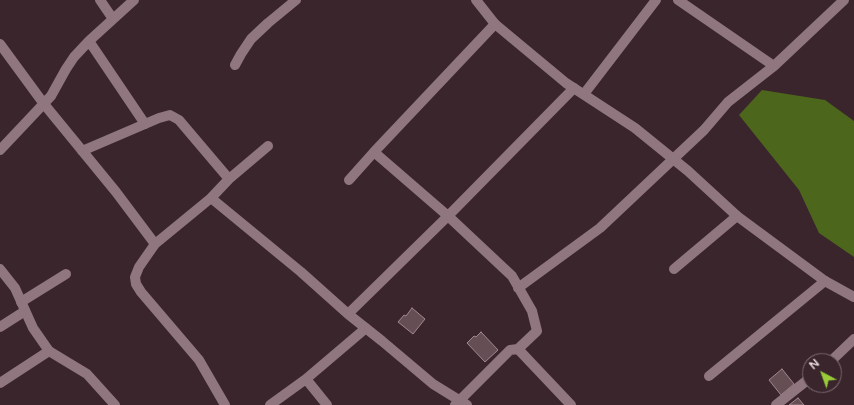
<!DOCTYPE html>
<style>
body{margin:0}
#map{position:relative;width:854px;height:405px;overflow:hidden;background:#3a252c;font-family:"Varela Round",sans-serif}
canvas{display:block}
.north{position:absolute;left:802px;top:353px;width:40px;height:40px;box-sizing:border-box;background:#3a252c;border:1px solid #806e74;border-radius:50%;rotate:319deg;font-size:11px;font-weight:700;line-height:16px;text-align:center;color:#eadce0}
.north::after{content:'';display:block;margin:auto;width:14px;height:18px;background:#98cb37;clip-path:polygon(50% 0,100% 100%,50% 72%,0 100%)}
</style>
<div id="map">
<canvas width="854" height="405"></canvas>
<div class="north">N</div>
</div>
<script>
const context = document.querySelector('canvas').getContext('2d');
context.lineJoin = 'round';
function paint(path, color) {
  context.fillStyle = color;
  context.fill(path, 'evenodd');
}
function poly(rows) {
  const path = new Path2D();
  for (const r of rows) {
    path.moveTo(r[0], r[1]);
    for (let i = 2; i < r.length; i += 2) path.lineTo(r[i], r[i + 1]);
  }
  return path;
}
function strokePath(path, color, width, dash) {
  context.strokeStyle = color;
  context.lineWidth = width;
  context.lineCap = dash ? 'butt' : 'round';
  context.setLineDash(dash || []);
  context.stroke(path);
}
paint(poly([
 [762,90,825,100,854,121,854,257,819,233,799,190,739,115]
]), '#4c661c');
const building = poly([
 [412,308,425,319,413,334,398,322,404,315,406,316,412,308],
 [481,332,498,350,485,362,467,343,474,336,476,337,481,332],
 [782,369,794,384,781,395,769,380,782,369],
 [798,398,804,405,789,405,798,398]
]);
paint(building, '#664e55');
strokePath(building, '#a38890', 1);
strokePath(poly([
 [100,0,113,19],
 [678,0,774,66],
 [89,41,145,124],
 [0,44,44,104,116,192,155,244,211,198,301,272,348,314,382,341,433,384,467,405],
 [235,65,241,54,251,39,268,23,296,0],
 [584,94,656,0],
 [0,150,51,96,66,69,74,57,89,41,134,0],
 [82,151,159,118,170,115,179,120,229,179],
 [349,180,374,152,495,24],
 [211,198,229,179,268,146],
 [155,244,139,267,135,277,136,284,141,292,199,360,225,405],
 [674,269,737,216],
 [518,288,600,228,704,130,728,102,774,66,844,0],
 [21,302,66,274],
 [348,314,448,216,374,152],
 [0,327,25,311],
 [518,349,537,331,532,311,512,276,448,216,574,88],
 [831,361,854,339],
 [709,376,825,281],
 [306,379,327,405],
 [0,383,49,351],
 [270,405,306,379,366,328],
 [455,405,510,350,518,349,571,405],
 [776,405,810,378]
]), '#90767e', 10);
strokePath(poly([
 [476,0,495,24,566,83,635,128,688,171,737,216,825,281,854,297],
 [0,269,15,288,33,328,49,351,87,374,115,405]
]), '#90767e', 10);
</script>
